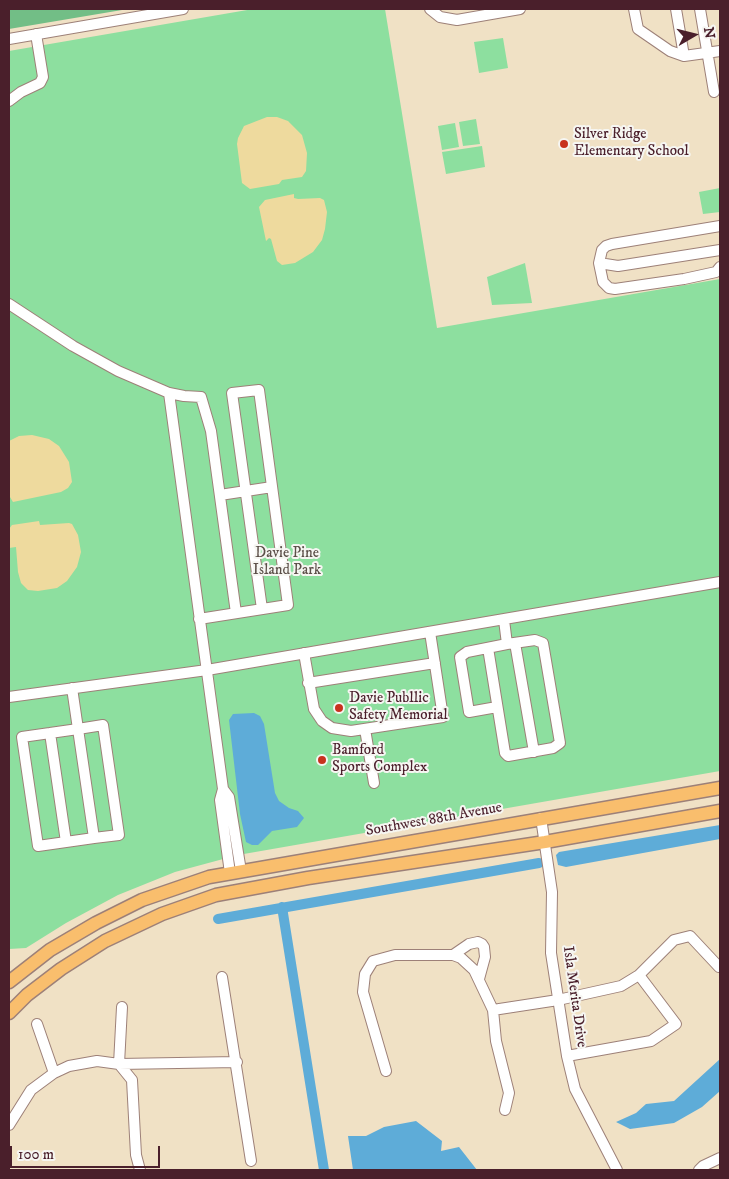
<!DOCTYPE html>
<style>
body{margin:0}
#map{position:relative;width:729px;height:1179px;overflow:hidden;background:#f0e1c5;font-family:"IM FELL DW Pica",serif}
canvas{display:block}
.frame{position:absolute;inset:0;border:10px solid #4a1f2b;pointer-events:none}
.north{position:absolute;left:669px;top:10px;width:50px;height:50px;-webkit-text-stroke:4px #f6f6f2;paint-order:stroke;rotate:82deg;font-size:14px;font-weight:700;line-height:20px;text-align:center;color:#4a1f2b}
.north::after{content:'';display:block;margin:auto;width:18px;height:22px;background:#4a1f2b;clip-path:polygon(50% 0,100% 100%,50% 72%,0 100%)}
.scale{position:absolute;left:10px;top:1146px;width:150px;height:22px;box-sizing:border-box;border:2px solid #4a1f2b;border-top:0;padding-left:6px;font-size:15px;line-height:18px;white-space:nowrap;color:#4a1f2b;-webkit-text-stroke:4px #f6f6f2;paint-order:stroke}
</style>
<div id="map">
<canvas width="729" height="1179"></canvas>
<div class="frame"></div>
<div class="north">N</div>
<div class="scale">100 m</div>
</div>
<script>
const context = document.querySelector('canvas').getContext('2d');
context.lineJoin = 'round';
function paint(path, color) {
  context.fillStyle = color;
  context.fill(path, 'evenodd');
}
function poly(rows) {
  const path = new Path2D();
  for (const r of rows) {
    path.moveTo(r[0], r[1]);
    for (let i = 2; i < r.length; i += 2) path.lineTo(r[i], r[i + 1]);
  }
  return path;
}
function strokePath(path, color, width, dash) {
  context.strokeStyle = color;
  context.lineWidth = width;
  context.lineCap = dash ? 'butt' : 'round';
  context.setLineDash(dash || []);
  context.stroke(path);
}
function label(font, color, halo, rows, align = 'center') {
  context.font = font + ' "IM FELL DW Pica",serif';
  context.lineWidth = 4;
  context.setLineDash([]);
  context.textBaseline = 'middle';
  context.strokeStyle = halo;
  context.fillStyle = color;
  for (const [text, x, y, turn = 0] of rows) {
    context.save();
    context.translate(x, y);
    context.rotate((+turn || 0) * Math.PI / 180);
    context.textAlign = isNaN(turn) ? turn : align;
    if (halo) context.strokeText(text, 0, 0);
    context.fillText(text, 0, 0);
    context.restore();
  }
}
paint(poly([
 [253,9,385,9,437,328,720,279,720,771,238,855,175,872,118,895,66,923,26,948,9,949,9,51],
 [503,38,508,68,479,73,474,42],
 [476,119,480,144,463,146,459,122],
 [455,123,459,147,442,150,438,126],
 [482,146,485,167,446,174,442,152],
 [720,188,720,212,703,214,699,192],
 [525,263,532,303,492,305,487,277]
]), '#8ddf9f');
paint(poly([
 [9,9,128,9,9,29]
]), '#72be86');
paint(poly([
 [267,117,277,117,288,121,302,135,307,153,306,171,302,177,282,180,279,184,250,189,242,183,237,144,238,138,244,126],
 [294,194,294,198,298,199,320,198,324,200,327,212,325,229,322,240,313,252,295,263,282,265,277,261,271,239,269,238,266,241,259,207,265,200],
 [32,435,49,439,59,446,69,462,72,482,68,488,61,492,13,502,10,497,9,479,9,441,19,436],
 [39,521,40,525,69,523,72,524,78,535,81,552,77,567,67,581,57,588,38,591,28,590,21,583,18,572,16,547,9,548,9,529,12,525]
]), '#eeda9e');
paint(poly([
 [254,713,260,716,264,724,275,793,279,801,289,808,298,811,304,818,297,827,272,831,258,845,252,845,246,842,240,814,229,720,233,714],
 [720,825,720,839,566,867,558,865,556,855,559,852],
 [720,1059,720,1091,702,1107,674,1123,630,1129,616,1122,636,1113,646,1104,674,1101],
 [416,1121,442,1141,441,1151,459,1147,477,1170,353,1170,348,1136,366,1136,384,1127]
]), '#5eacd8');
strokePath(poly([
 [282,907,324,1170],
 [218,919,539,863]
]), '#5eacd8', 10);
const minor = poly([
 [430,9,440,17,457,20,520,9],
 [634,9,638,29,670,51,684,56,720,51],
 [676,9,684,56],
 [700,9,714,92],
 [9,39,183,9],
 [9,101,21,92,40,83,43,77,36,34],
 [720,226,612,244,606,246,602,250,599,263,603,282,609,288,615,289,684,279,716,272,720,267],
 [599,263,618,266,720,250],
 [9,304,73,346,118,371,169,393,184,396,201,397,211,431,236,613],
 [169,393,223,789,220,800,230,873],
 [220,495,272,487],
 [199,619,288,605,259,390,232,393,262,609],
 [515,643,534,752],
 [488,648,505,753,508,756,553,748,560,743,543,643,535,640,507,644],
 [304,653,314,709,322,721,332,728,351,731,443,717,430,632],
 [308,683,435,663],
 [72,688,78,729,103,725,119,835,94,838,38,846,22,737,78,729,94,838],
 [9,697,207,670,720,582],
 [497,707,469,712,460,657,467,652,507,644,504,620],
 [365,729,374,783],
 [50,733,66,842],
 [223,789,229,797,241,871],
 [541,818,552,892,551,953,567,1056,575,1089,617,1170],
 [453,955,469,944,478,942,482,944,484,947,485,957,479,979],
 [222,977,251,1161],
 [122,1007,119,1064,132,1080,136,1155,140,1170],
 [493,1010,558,1000,621,986,639,975,674,940,690,936,719,967],
 [37,1024,54,1073],
 [567,1056,651,1041,676,1024,639,975],
 [386,1071,363,992,365,974,373,961,395,955,453,955,461,958,474,970,493,1010,496,1041,509,1093,505,1110],
 [9,1125,31,1090,54,1073,69,1066,97,1061,119,1064,237,1062],
 [699,1170,703,1166,720,1158]
]);
const major = poly([
 [9,982,50,950,96,923,142,900,209,877,720,788],
 [9,1013,27,995,61,969,105,941,162,914,216,895,308,878,545,842,720,811]
]);
strokePath(minor, '#9d8078', 12);
strokePath(major, '#9d8078', 15);
strokePath(minor, '#fff', 10);
strokePath(major, '#f9be6d', 12);
for (const [x, y, r, color] of [
 [564,144,5,"#c8321e"],
 [339,708,5,"#c8321e"],
 [322,760,5,"#c8321e"]
]) {
  const dot = new Path2D();
  dot.arc(x, y, r, 0, 2 * Math.PI);
  context.fillStyle = color;
  context.fill(dot);
  strokePath(dot, '#f6f6f2', 2);
}
label('15px', '#4a1f2b', '#f6f6f2', [
 ["Silver Ridge",574,135],
 ["Elementary School",574,152],
 ["Davie Publlic",349,699],
 ["Safety Memorial",349,716],
 ["Bamford",332,751],
 ["Sports Complex",332,768]
], 'left');
label('15px', '#5b4f48', '#f6f6f2', [
 ["Davie Pine",287,554],
 ["Island Park",287,571]
]);
label('15px', '#4a1f2b', '#f6f6f2', [
 ["Southwest 88th Avenue",434,820,-10],
 ["Isla Merita Drive",574,997,82]
]);
</script>
